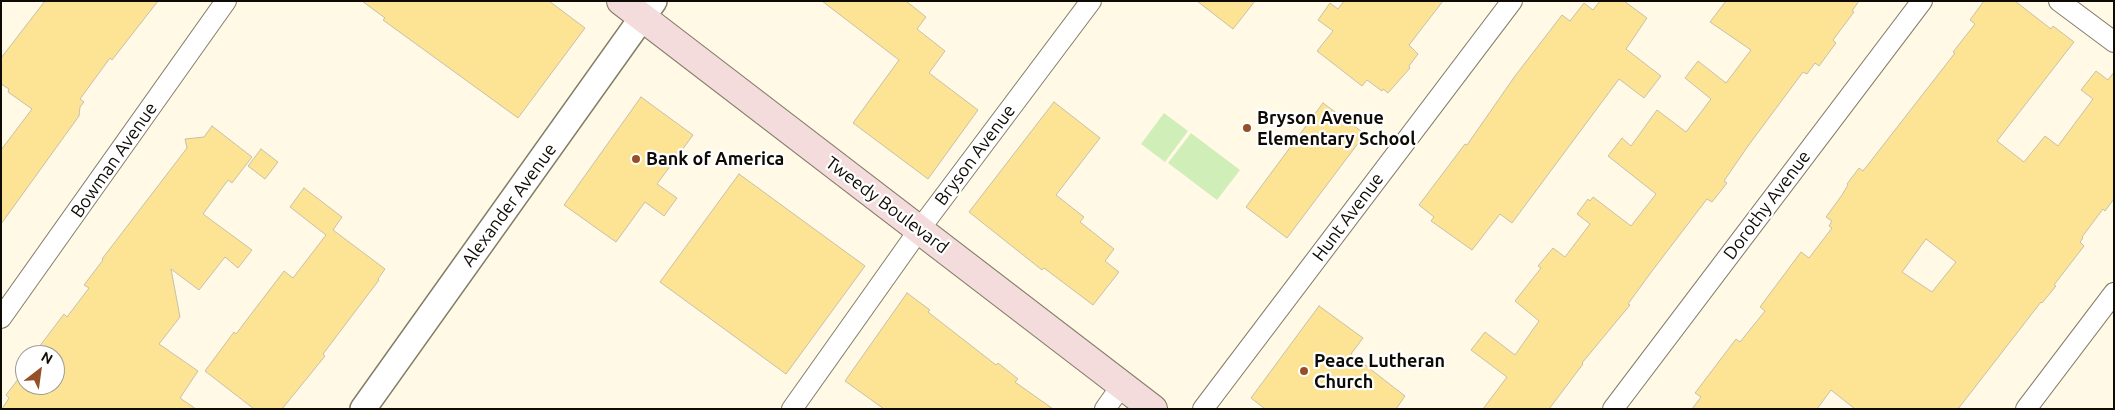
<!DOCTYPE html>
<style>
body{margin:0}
#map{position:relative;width:2115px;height:410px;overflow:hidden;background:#fff9e6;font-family:Ubuntu,sans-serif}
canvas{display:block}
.frame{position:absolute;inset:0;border:2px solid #0e0b05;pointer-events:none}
.north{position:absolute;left:15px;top:345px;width:50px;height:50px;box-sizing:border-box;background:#fff;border:1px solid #9f9d9b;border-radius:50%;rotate:30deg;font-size:14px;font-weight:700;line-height:20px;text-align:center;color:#0e0b05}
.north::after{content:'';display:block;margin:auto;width:18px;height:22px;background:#965028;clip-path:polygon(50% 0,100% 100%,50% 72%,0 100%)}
</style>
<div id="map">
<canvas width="2115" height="410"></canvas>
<div class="frame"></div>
<div class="north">N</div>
</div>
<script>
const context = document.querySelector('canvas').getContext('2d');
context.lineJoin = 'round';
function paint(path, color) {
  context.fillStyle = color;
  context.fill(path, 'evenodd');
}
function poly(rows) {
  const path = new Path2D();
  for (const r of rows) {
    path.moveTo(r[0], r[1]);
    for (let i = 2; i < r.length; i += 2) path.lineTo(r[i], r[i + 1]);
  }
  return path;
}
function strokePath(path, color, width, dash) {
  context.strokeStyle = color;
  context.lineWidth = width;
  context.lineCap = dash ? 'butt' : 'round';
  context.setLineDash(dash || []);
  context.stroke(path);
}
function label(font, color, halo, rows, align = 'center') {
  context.font = font + ' Ubuntu,sans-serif';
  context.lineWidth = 4.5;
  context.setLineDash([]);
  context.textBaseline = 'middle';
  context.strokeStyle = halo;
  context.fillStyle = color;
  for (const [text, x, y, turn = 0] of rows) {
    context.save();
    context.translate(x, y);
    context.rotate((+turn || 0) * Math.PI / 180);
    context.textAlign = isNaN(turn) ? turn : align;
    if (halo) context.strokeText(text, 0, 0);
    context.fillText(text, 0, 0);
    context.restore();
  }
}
paint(poly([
 [1164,113,1188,131,1165,162,1141,144],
 [1191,133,1240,170,1217,200,1168,163]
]), '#d0efb8');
const building = poly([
 [45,1,158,1,112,60,110,58,80,99,84,102,80,107,79,116,1,224,1,150,32,109,8,92,9,89,1,84,1,58,45,1],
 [362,1,549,1,585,28,518,118,383,20,385,18,362,1],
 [822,1,906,1,926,17,917,29,945,51,929,73,978,110,928,179,853,123,899,60,822,1],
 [1197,1,1255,1,1233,29,1197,1],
 [1344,1,1443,1,1409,45,1418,54,1409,66,1410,68,1388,93,1383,89,1382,91,1367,80,1362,86,1317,51,1333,31,1318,20,1330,3,1338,9,1344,1],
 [1600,1,1624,1,1647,18,1626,49,1661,76,1644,98,1619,79,1512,223,1500,214,1472,250,1431,221,1434,217,1419,205,1465,144,1467,145,1515,76,1562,15,1570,21,1584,3,1593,10,1600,1],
 [1726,1,1859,1,1852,11,1854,12,1833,40,1836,43,1819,66,1815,63,1807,74,1803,72,1748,146,1726,178,1724,181,1727,183,1712,202,1707,199,1652,271,1628,304,1630,305,1582,363,1583,364,1549,409,1483,409,1507,377,1471,350,1485,332,1515,355,1539,321,1515,301,1541,268,1538,266,1553,248,1565,257,1590,224,1577,214,1588,199,1590,201,1593,197,1631,226,1656,194,1608,156,1622,138,1631,146,1657,110,1686,132,1711,99,1685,78,1698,61,1726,83,1751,50,1710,22,1726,1],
 [1984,1,2015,1,2051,29,2053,26,2074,42,1997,141,2024,162,2045,136,2058,146,2093,99,2081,90,2096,71,2108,80,2114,72,2114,199,2105,211,2103,209,2082,237,2083,238,2080,242,2084,246,2054,285,2056,286,2042,303,2041,302,1958,409,1855,409,1831,390,1817,409,1692,409,1701,397,1695,393,1736,339,1740,342,1765,311,1760,307,1801,252,1809,258,1832,228,1829,226,1832,221,1826,217,1842,195,1848,185,1847,184,1859,168,1863,171,1955,53,1953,52,1975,24,1970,20,1984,1],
 [1926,239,1956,262,1932,292,1902,272,1926,239],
 [641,97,693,135,657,184,677,198,664,216,645,202,616,242,564,205,641,97],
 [1054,102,1100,138,1056,195,1084,217,1080,222,1114,249,1105,261,1119,272,1093,305,1044,268,1042,270,969,212,1054,102],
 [1323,103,1365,134,1287,238,1246,207,1323,103],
 [212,126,252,157,232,183,228,180,203,214,252,250,238,268,225,257,199,290,171,269,180,317,159,344,198,371,180,398,196,409,2,409,9,398,6,395,25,370,25,385,55,385,55,355,33,355,64,314,67,317,89,288,84,285,103,260,102,259,187,148,185,139,204,137,212,126],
 [261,149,278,162,265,179,248,166,261,149],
 [739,174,865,266,786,374,660,282,739,174],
 [304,188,342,217,333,230,385,269,378,279,379,280,323,354,325,356,282,409,254,409,205,371,234,332,236,334,284,271,293,278,326,235,290,207,304,188],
 [907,293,930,310,928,312,996,365,998,363,1018,379,1015,382,1053,409,884,409,845,381,907,293],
 [1319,306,1363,338,1351,354,1405,396,1396,409,1265,409,1251,398,1319,306]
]);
paint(building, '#fde394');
strokePath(building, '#c7c0aa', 1);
const minor = poly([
 [2059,1,2114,42],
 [1,318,226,1],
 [792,409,919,230,1091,1],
 [1105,409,1122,385],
 [1203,409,1512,1],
 [1613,409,1922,1],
 [2026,409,2114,293]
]);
const tertiary = poly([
 [363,409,654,1]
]);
const secondary = poly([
 [621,1,1153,409]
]);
strokePath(minor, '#847d69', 22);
strokePath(tertiary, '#847d69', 28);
strokePath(secondary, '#847d69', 30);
strokePath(minor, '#fff', 20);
strokePath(tertiary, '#fff', 25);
strokePath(secondary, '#f4dcdd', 28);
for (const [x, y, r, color] of [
 [1247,128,5,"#965028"],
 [636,159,5,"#965028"],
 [1304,371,5,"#965028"]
]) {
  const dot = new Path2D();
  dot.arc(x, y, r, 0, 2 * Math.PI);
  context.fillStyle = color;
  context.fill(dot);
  strokePath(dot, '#fff', 2);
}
label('bold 18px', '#0e0b05', '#fff', [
 ["Bryson Avenue",1257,118],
 ["Elementary School",1257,139],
 ["Bank of America",646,159],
 ["Peace Lutheran",1314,361],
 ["Church",1314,382]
], 'left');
label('18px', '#0e0b05', '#fff', [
 ["Bryson Avenue",975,155,-53],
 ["Bowman Avenue",114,160,-55],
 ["Alexander Avenue",509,205,-54],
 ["Tweedy Boulevard",887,205,37],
 ["Dorothy Avenue",1767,205,-53],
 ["Hunt Avenue",1348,217,-53]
]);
</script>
